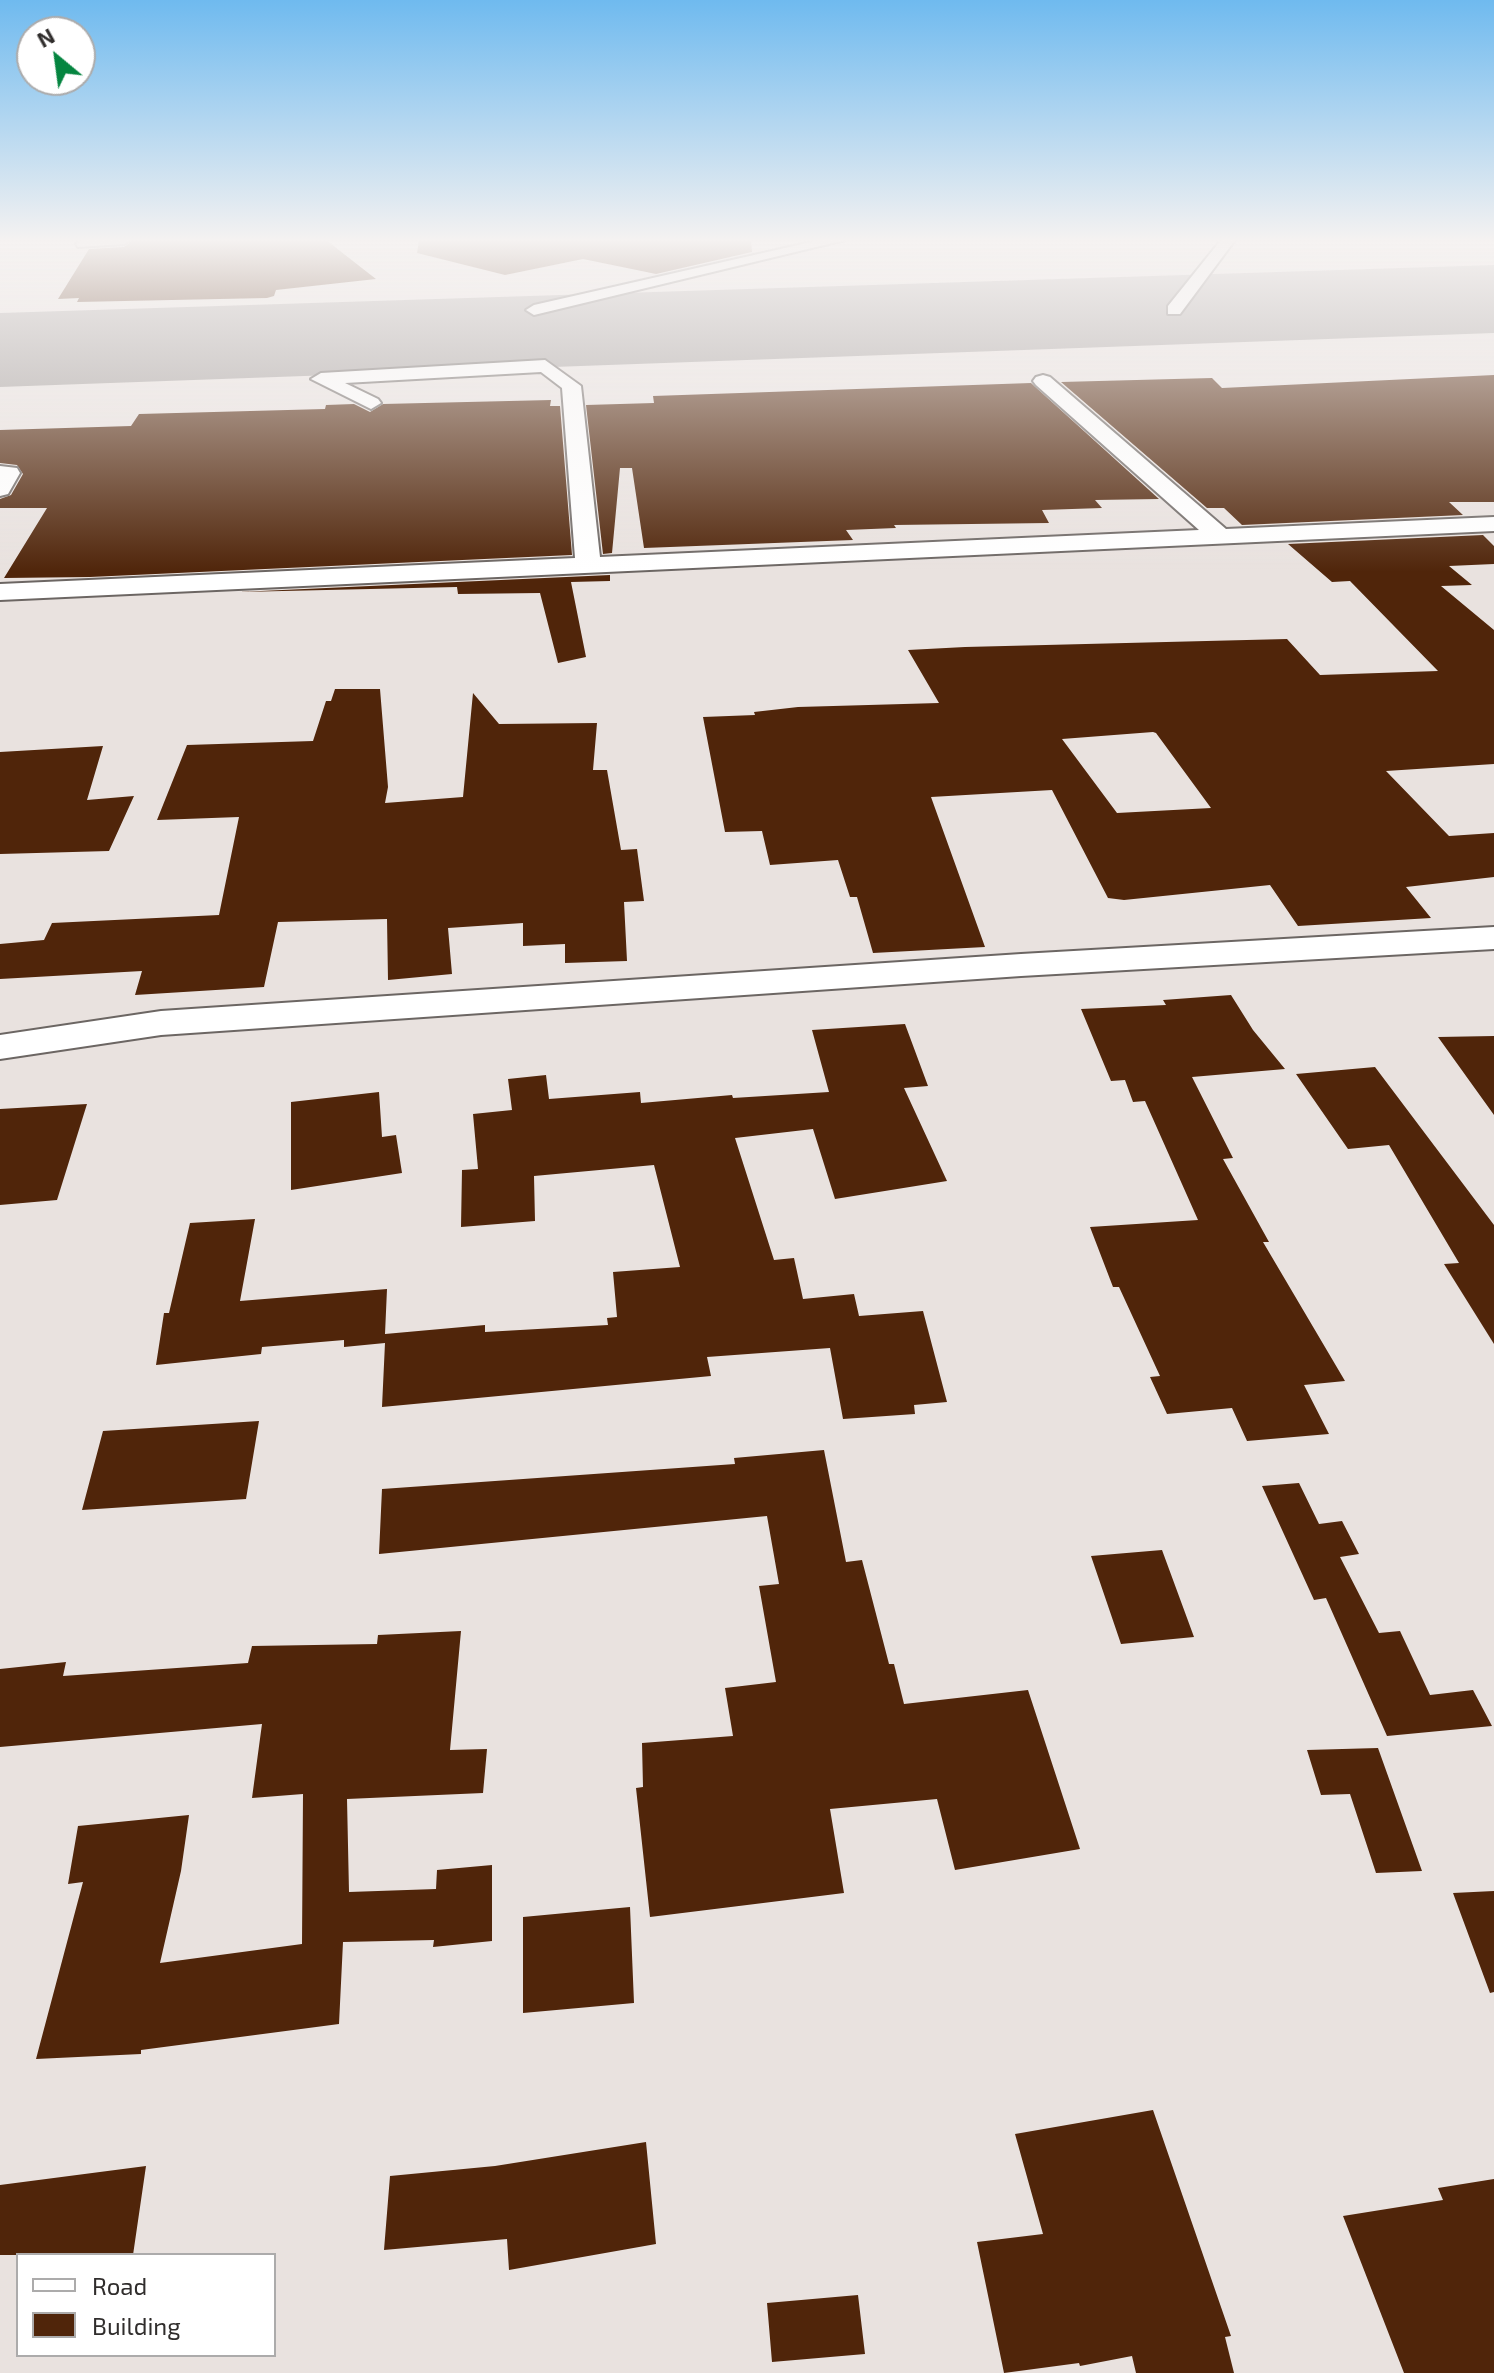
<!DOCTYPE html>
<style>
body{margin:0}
#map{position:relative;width:1494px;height:2373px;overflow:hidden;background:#e9e2df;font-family:"Exo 2",sans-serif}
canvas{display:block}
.legend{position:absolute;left:16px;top:2253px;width:260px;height:104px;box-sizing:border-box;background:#fff;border:2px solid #acabab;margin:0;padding:10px 14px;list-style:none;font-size:24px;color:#302d2c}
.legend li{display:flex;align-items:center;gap:16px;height:40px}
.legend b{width:40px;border:2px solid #acabab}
.north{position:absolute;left:16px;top:16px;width:80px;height:80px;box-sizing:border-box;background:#fff;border:2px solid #acabab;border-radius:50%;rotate:331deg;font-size:22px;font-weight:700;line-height:32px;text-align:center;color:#302d2c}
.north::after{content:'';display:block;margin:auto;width:28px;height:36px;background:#058540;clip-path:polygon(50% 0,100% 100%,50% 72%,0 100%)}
</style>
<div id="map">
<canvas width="1494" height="2373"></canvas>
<ul class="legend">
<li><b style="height:10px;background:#fff"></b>Road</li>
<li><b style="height:22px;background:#50250a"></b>Building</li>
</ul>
<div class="north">N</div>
</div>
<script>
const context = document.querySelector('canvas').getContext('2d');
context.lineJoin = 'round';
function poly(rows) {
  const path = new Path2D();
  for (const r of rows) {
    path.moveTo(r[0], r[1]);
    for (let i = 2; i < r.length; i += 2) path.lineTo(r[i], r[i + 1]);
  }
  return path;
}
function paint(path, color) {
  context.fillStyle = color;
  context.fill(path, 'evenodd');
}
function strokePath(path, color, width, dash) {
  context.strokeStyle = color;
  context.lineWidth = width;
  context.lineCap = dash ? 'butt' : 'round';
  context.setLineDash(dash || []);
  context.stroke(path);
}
paint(poly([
 [1494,265,1494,333,0,387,0,313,1494,265]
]), '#a29c9a');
paint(poly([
 [134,240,326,240,376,279,276,290,274,296,267,298,77,302,79,298,58,299,89,249,124,247],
 [419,240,751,240,752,252,656,274,583,259,505,275,417,253],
 [1494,375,1494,502,1449,502,1463,515,1242,525,1224,508,1207,508,1061,382,1212,378,1222,388],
 [1031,383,1159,499,1095,500,1102,508,1042,510,1049,523,894,525,896,528,846,530,853,540,644,548,632,468,620,468,612,553,603,554,586,405,654,403,653,396],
 [551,400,550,406,560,406,572,555,90,577,4,578,47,508,0,508,0,499,11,495,23,474,17,465,0,463,0,430,131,426,139,414,325,409,326,405,354,404,370,412,383,404],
 [1483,535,1494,546,1494,564,1449,566,1472,585,1441,586,1494,630,1494,764,1386,771,1449,836,1494,833,1494,877,1406,887,1431,918,1298,926,1270,885,1124,900,1108,898,1052,790,931,797,985,947,873,953,857,897,850,897,838,860,770,865,762,831,725,832,703,717,755,715,754,712,798,707,939,703,908,650,965,647,1287,639,1320,675,1438,671,1350,581,1332,582,1288,544],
 [1153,732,1156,733,1211,808,1117,813,1062,739],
 [610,575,610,581,571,582,586,657,558,663,540,593,458,594,457,587,239,592],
 [335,689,380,689,388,787,385,803,463,797,473,693,499,724,597,723,593,770,607,770,621,850,637,849,644,901,624,902,627,961,565,963,565,944,523,946,523,923,448,928,452,974,388,980,387,919,278,922,264,987,135,995,142,971,0,979,0,944,44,940,52,923,219,915,239,817,157,820,187,745,313,741,326,701,331,701],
 [103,746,87,800,134,796,109,851,0,854,0,752],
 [1231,995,1253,1030,1285,1069,1192,1077,1233,1158,1223,1159,1269,1242,1263,1242,1345,1381,1304,1385,1329,1434,1247,1441,1232,1408,1167,1414,1150,1377,1160,1376,1119,1287,1113,1287,1090,1227,1198,1220,1145,1101,1133,1102,1125,1080,1111,1081,1081,1009,1166,1005,1163,1000],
 [905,1024,928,1086,904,1088,947,1181,835,1199,813,1129,735,1138,774,1260,794,1258,803,1299,854,1294,859,1316,923,1311,947,1402,914,1405,915,1414,843,1419,830,1348,707,1357,711,1376,382,1407,385,1343,344,1347,344,1340,262,1347,261,1354,156,1365,164,1313,169,1313,190,1223,255,1219,240,1301,387,1289,385,1334,485,1325,485,1332,608,1325,607,1318,617,1317,613,1272,680,1267,654,1165,534,1176,535,1221,461,1227,462,1170,478,1169,473,1114,512,1110,508,1079,546,1075,549,1099,640,1092,641,1103,732,1095,733,1098,829,1092,812,1030],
 [1494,1036,1494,1115,1438,1037],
 [1375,1067,1494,1225,1494,1344,1444,1264,1459,1263,1389,1145,1348,1149,1296,1074],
 [379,1092,382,1137,396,1135,402,1173,291,1190,291,1102],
 [87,1104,57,1200,0,1205,0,1109],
 [259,1421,246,1499,82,1510,103,1431],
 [824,1450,846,1562,862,1560,889,1664,894,1664,904,1704,1028,1690,1080,1849,955,1870,937,1799,830,1809,844,1893,650,1917,636,1788,643,1787,642,1743,733,1736,725,1688,776,1682,759,1586,779,1584,767,1516,379,1554,382,1489,735,1464,734,1458],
 [1299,1483,1319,1524,1342,1521,1359,1554,1340,1557,1379,1633,1400,1631,1430,1695,1473,1690,1492,1726,1387,1736,1326,1598,1314,1600,1262,1486],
 [1162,1550,1194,1637,1121,1644,1091,1556],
 [461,1631,450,1750,487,1749,483,1793,347,1799,349,1892,436,1889,437,1870,492,1865,492,1941,433,1947,434,1940,343,1942,339,2024,141,2050,141,2054,36,2059,83,1882,68,1884,78,1826,189,1815,181,1871,160,1963,302,1944,303,1794,252,1798,262,1724,0,1747,0,1669,66,1662,63,1676,248,1663,252,1646,377,1644,378,1635],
 [1378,1748,1422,1871,1376,1873,1350,1794,1321,1795,1307,1750],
 [1494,1891,1494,1992,1490,1993,1453,1893],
 [630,1907,634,2003,523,2013,523,1917],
 [1153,2110,1231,2336,1225,2337,1234,2373,1136,2373,1132,2356,1080,2366,1079,2363,1004,2373,977,2242,1043,2234,1015,2134],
 [646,2142,656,2244,509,2270,507,2239,384,2250,390,2176,495,2166],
 [146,2166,133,2255,0,2255,0,2185],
 [1494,2179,1494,2373,1404,2373,1343,2216,1443,2200,1438,2188],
 [858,2295,865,2354,772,2362,767,2303]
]), '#50250a');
const minor = poly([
 [82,240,131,240,124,244,78,247,76,244,82,240],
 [820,240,845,240,534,315,526,310,534,305,820,240],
 [1221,240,1235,240,1180,314,1168,314,1168,306,1221,240],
 [545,360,581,386,600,557,1199,530,1036,385,1033,381,1036,377,1043,375,1050,377,1226,529,1494,517,1494,531,0,600,0,584,575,558,562,388,541,372,345,383,378,399,381,403,371,409,311,379,321,373,545,360],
 [0,466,17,468,20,473,8,494,0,496,0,466],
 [1494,927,1494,949,1021,976,161,1035,0,1059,0,1035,161,1011,1021,954,1494,927]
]);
strokePath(minor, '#6c6663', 4);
paint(minor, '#fff');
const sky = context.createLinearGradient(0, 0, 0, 572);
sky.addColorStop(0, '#6fbaef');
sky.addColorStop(0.42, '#f5f2f1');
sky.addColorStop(1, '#f5f2f100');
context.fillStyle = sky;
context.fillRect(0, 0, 1494, 572);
</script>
